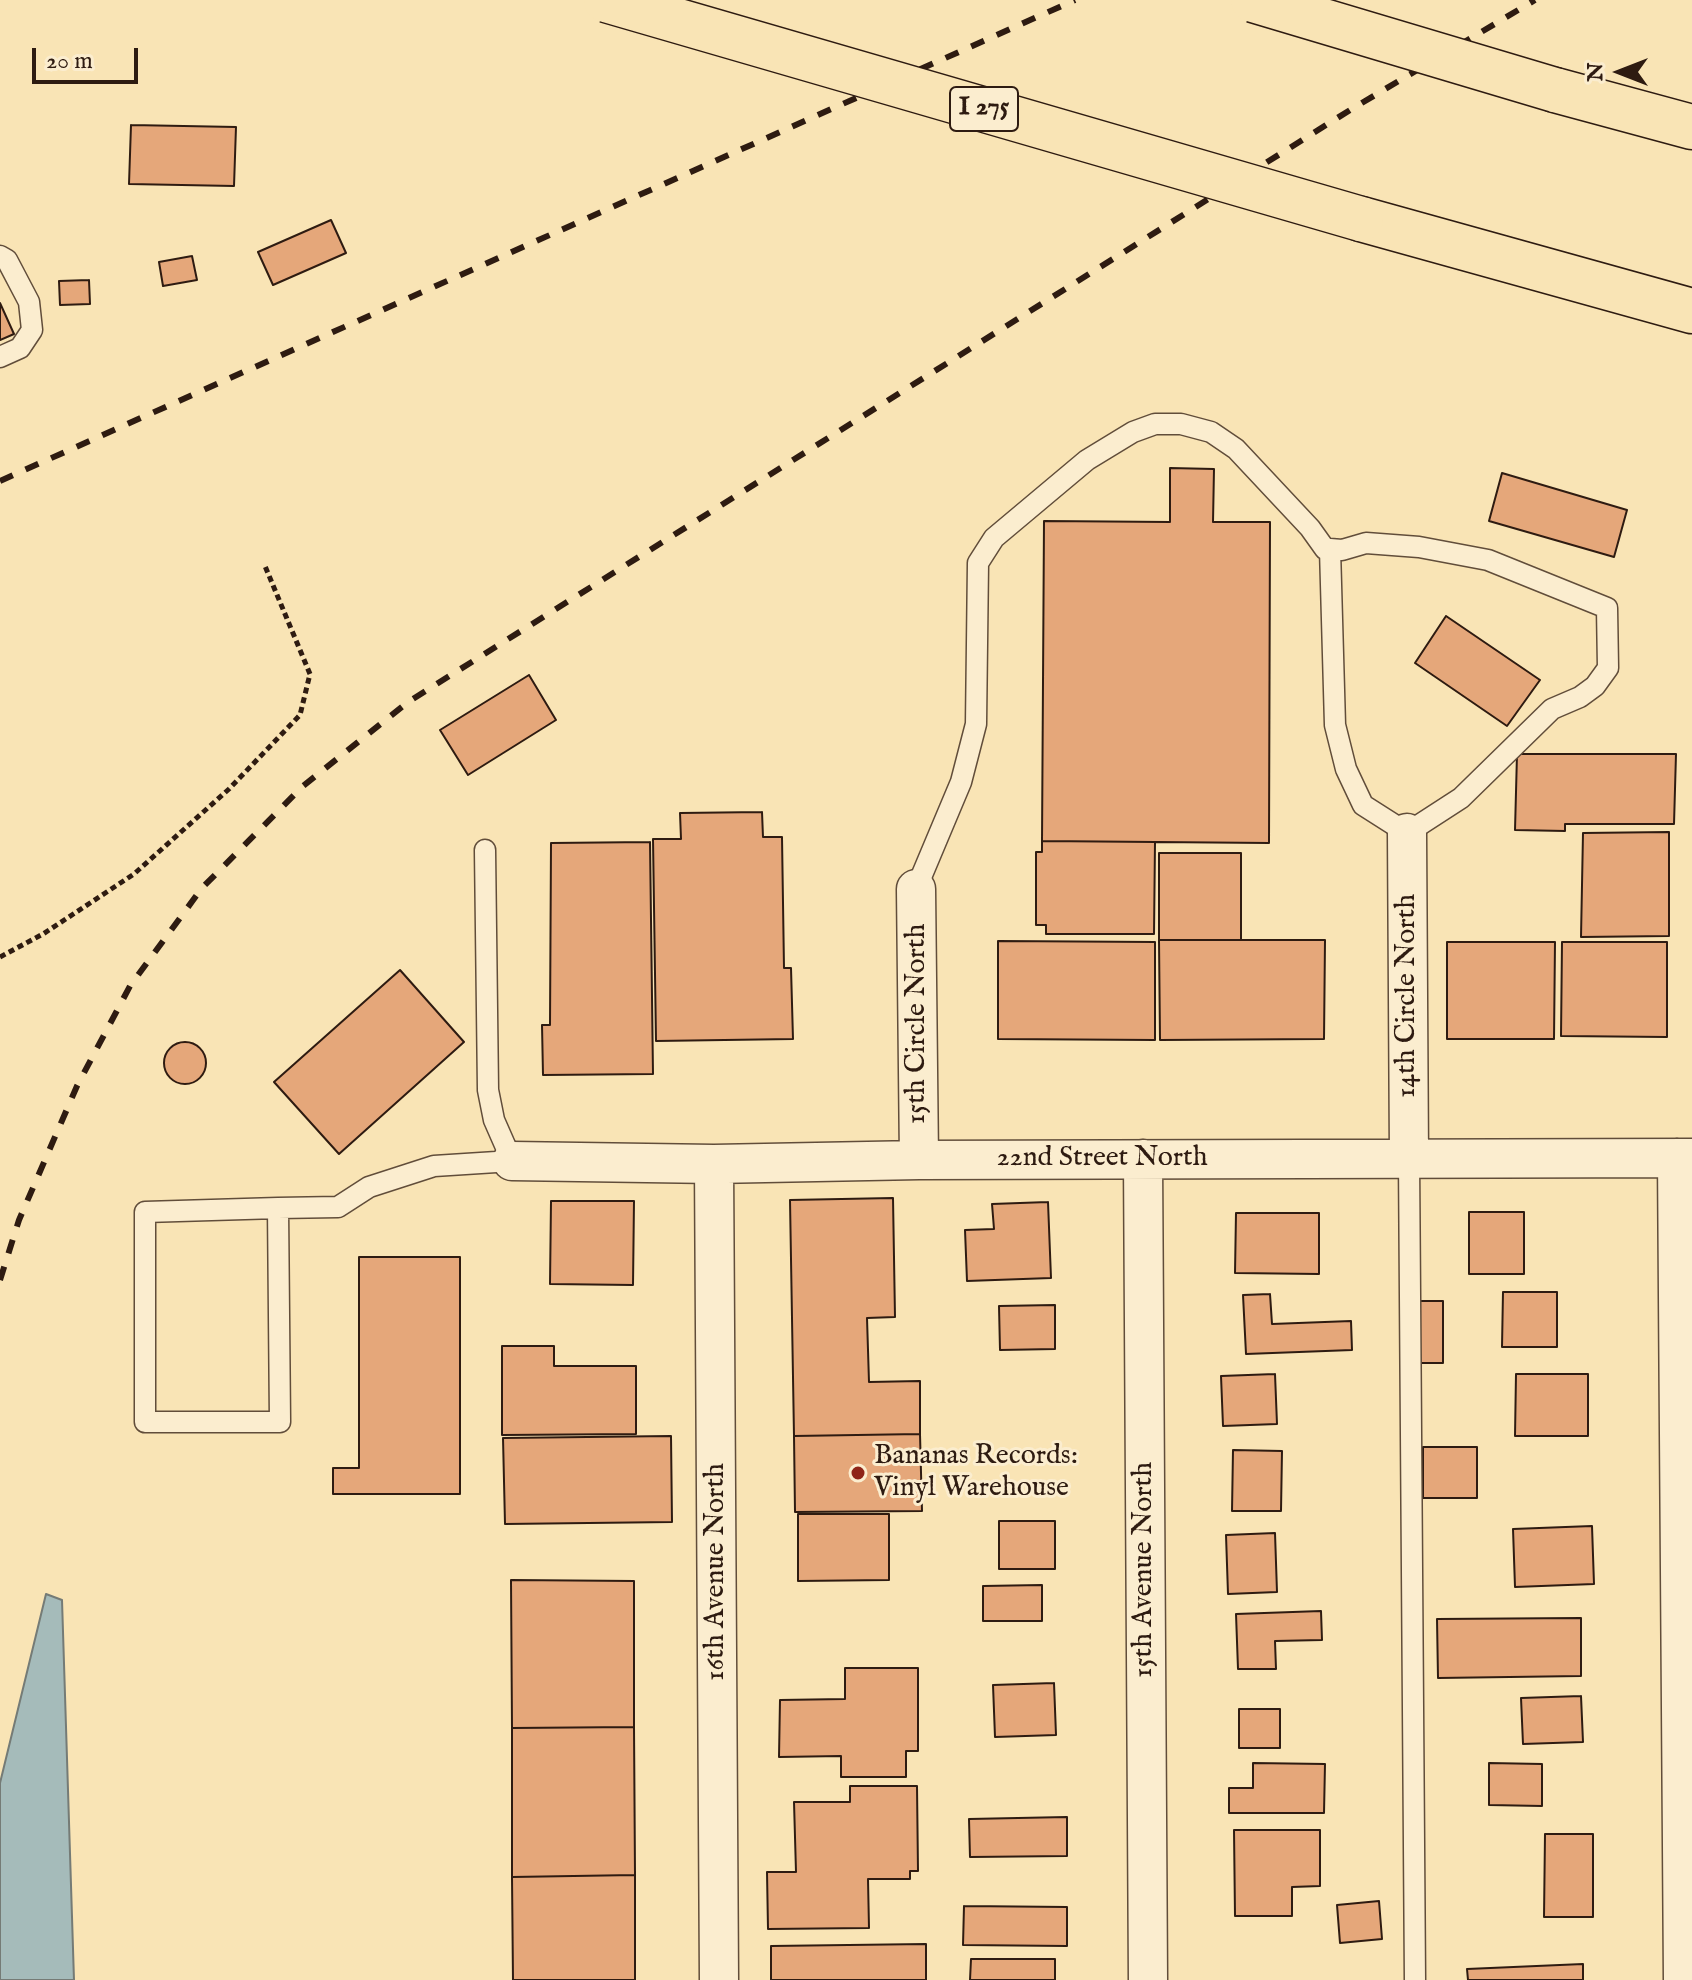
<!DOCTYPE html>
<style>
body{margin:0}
#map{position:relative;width:1692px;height:1980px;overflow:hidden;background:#f9e4b5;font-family:"IM FELL English",serif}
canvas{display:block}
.north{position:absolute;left:1580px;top:32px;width:80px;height:80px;-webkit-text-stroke:6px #fbedcf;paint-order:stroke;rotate:270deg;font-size:22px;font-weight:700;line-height:32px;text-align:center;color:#2e1b11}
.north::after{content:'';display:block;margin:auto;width:28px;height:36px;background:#2e1b11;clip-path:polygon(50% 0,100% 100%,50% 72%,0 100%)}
.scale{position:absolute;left:32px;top:48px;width:106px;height:36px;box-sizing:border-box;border:4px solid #2e1b11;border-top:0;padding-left:10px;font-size:24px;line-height:28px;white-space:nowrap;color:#2e1b11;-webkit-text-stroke:6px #fbedcf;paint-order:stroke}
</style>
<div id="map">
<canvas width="1692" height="1980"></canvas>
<div class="north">N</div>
<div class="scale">20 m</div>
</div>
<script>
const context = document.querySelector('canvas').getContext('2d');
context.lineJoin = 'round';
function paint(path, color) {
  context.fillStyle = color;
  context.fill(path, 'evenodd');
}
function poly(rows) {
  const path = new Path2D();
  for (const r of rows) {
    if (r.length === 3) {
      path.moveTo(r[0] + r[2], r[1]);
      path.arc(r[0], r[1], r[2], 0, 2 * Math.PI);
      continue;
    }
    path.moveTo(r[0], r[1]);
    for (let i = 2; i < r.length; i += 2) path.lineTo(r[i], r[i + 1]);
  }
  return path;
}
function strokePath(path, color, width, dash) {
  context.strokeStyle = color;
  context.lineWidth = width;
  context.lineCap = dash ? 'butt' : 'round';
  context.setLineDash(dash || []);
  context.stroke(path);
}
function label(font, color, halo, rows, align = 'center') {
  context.font = font + ' "IM FELL English",serif';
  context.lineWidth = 6;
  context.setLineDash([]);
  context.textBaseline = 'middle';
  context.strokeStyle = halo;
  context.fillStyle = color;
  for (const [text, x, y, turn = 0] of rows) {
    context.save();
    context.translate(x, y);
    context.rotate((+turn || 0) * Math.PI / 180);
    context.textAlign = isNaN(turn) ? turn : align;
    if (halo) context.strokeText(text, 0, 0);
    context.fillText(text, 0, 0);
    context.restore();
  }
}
const water = poly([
 [46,1594,62,1600,74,1980,0,1980,0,1783,46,1594]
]);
paint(water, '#a5bbba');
strokePath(water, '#757b76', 2);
const building = poly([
 [131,125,236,127,234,186,129,184,131,125],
 [331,220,346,253,273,285,258,252,331,220],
 [192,256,197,280,163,286,159,262,192,256],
 [89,280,90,304,60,305,59,281,89,280],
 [0,303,14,334,0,340,0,303],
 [1170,468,1214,469,1213,522,1270,522,1269,843,1042,841,1044,521,1170,522,1170,468],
 [1502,473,1627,510,1614,557,1489,521,1502,473],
 [1446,616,1540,680,1507,726,1415,663,1446,616],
 [529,675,556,720,468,775,440,730,529,675],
 [1517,754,1676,754,1674,824,1565,824,1565,831,1515,830,1517,754],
 [762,812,763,837,782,837,784,968,791,968,793,1039,656,1041,653,839,681,839,680,813,762,812],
 [1669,832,1669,936,1581,937,1583,833,1669,832],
 [1042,841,1155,842,1154,934,1046,934,1046,925,1036,925,1036,852,1042,852,1042,841],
 [650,842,653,1074,543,1075,542,1025,550,1025,551,843,650,842],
 [1159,853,1241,853,1241,940,1159,940,1159,853],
 [1159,940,1325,940,1324,1039,1160,1040,1159,940],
 [998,941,1155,942,1155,1040,998,1039,998,941],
 [1447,942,1555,942,1554,1039,1447,1039,1447,942],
 [1562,942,1667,942,1667,1037,1561,1036,1562,942],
 [400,970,464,1042,339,1154,274,1082,400,970],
 [185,1063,21],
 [893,1198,895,1317,867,1318,869,1382,920,1381,920,1434,794,1436,790,1200,893,1198],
 [551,1201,634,1201,633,1285,550,1284,551,1201],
 [1048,1202,1051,1278,967,1281,965,1230,994,1229,992,1204,1048,1202],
 [1469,1212,1524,1212,1524,1274,1469,1274,1469,1212],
 [1236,1213,1319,1213,1319,1274,1235,1273,1236,1213],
 [359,1257,460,1257,460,1494,333,1494,333,1468,359,1468,359,1257],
 [1503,1292,1557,1292,1557,1347,1502,1347,1503,1292],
 [1270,1294,1272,1324,1351,1321,1352,1350,1246,1354,1243,1295,1270,1294],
 [1416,1301,1443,1301,1443,1363,1416,1363,1416,1301],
 [1055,1305,1055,1349,1000,1350,999,1306,1055,1305],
 [502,1346,554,1346,554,1366,636,1366,636,1434,502,1435,502,1346],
 [1275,1374,1277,1424,1223,1426,1221,1376,1275,1374],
 [1516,1374,1588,1374,1588,1436,1515,1436,1516,1374],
 [920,1434,922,1511,795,1512,794,1436,920,1434],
 [671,1436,672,1522,505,1524,503,1438,671,1436],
 [1423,1447,1477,1447,1477,1498,1423,1498,1423,1447],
 [1233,1450,1282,1451,1281,1511,1232,1511,1233,1450],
 [798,1514,889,1514,889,1580,798,1581,798,1514],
 [999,1521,1055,1521,1055,1569,999,1569,999,1521],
 [1592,1526,1594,1584,1515,1587,1513,1529,1592,1526],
 [1275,1533,1277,1592,1228,1594,1226,1535,1275,1533],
 [511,1580,634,1581,634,1727,512,1728,511,1580],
 [1042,1585,1042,1621,983,1621,983,1586,1042,1585],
 [1321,1611,1322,1640,1275,1641,1276,1669,1238,1669,1236,1614,1321,1611],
 [1581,1618,1581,1676,1438,1678,1437,1619,1581,1618],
 [845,1668,918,1668,918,1751,906,1751,906,1777,841,1777,841,1756,779,1757,780,1700,845,1699,845,1668],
 [1054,1683,1056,1735,995,1737,993,1685,1054,1683],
 [1581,1696,1583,1742,1523,1744,1521,1698,1581,1696],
 [1239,1709,1280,1709,1280,1748,1239,1748,1239,1709],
 [634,1727,635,1875,512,1877,512,1728,634,1727],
 [1253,1763,1325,1764,1324,1813,1229,1813,1229,1788,1253,1788,1253,1763],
 [1489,1763,1542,1764,1542,1806,1489,1805,1489,1763],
 [850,1786,917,1786,918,1871,910,1871,910,1879,868,1879,869,1928,768,1929,767,1872,796,1872,794,1802,850,1802,850,1786],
 [1067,1817,1067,1856,970,1857,969,1819,1067,1817],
 [1234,1830,1320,1830,1320,1886,1292,1887,1292,1916,1235,1916,1234,1830],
 [1545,1834,1593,1834,1593,1917,1544,1917,1545,1834],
 [635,1875,635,1980,513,1980,512,1877,635,1875],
 [1379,1901,1382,1939,1340,1943,1337,1905,1379,1901],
 [964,1906,1067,1907,1067,1946,963,1945,964,1906],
 [926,1944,926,1980,771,1980,771,1946,926,1944],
 [971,1959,1055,1959,1055,1980,970,1980,971,1959],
 [1583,1964,1583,1980,1468,1980,1467,1969,1583,1964]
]);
paint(building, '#e5a77a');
strokePath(building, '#2e1b11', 2);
const service = poly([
 [0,256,7,260,29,302,32,330,20,348,0,357],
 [916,889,961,782,976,724,978,563,994,538,1087,460,1133,432,1155,424,1181,424,1211,432,1236,449,1310,528,1325,549,1330,549,1342,550,1366,543,1419,547,1488,560,1607,608,1608,668,1595,686,1580,697,1552,709,1461,798,1407,833,1363,805,1346,769,1335,725,1330,549],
 [1409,1159,1415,1980],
 [278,1208,280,1422,145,1422,145,1212,278,1208,338,1207,369,1187,434,1166,512,1161,494,1120,488,1090,485,850]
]);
const minor = poly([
 [1407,833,1409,1159],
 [916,889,919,1160],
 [1677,1158,1683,1980],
 [1143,1159,1148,1980],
 [512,1161,714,1164,919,1160,1692,1158],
 [714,1164,719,1980]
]);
const motorway = poly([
 [1555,90,1692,127],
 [1361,219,1692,311]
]);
strokePath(service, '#614d3a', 23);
strokePath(minor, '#614d3a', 41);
strokePath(motorway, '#2e1b11', 47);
strokePath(poly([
 [0,957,43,934,134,874,229,789,300,715,310,674,265,566]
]), '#2e1b11', 5, [6, 4]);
strokePath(service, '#fbedcf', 20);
strokePath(minor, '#fbedcf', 38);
strokePath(motorway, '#f9e4b5', 44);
strokePath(poly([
 [0,481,1075,0],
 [0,1280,19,1220,77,1086,130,986,202,888,303,786,408,702,1350,110,1535,0]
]), '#2e1b11', 6, [14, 14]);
const motorwayBridge = poly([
 [606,0,1361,219],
 [1253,0,1555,90]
]);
strokePath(motorwayBridge, '#2e1b11', 47, []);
strokePath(motorwayBridge, '#f9e4b5', 44);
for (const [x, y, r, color] of [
 [858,1473,8,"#8f2418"]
]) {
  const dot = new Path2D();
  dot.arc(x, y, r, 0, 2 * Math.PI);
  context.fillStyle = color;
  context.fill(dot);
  strokePath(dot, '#fbedcf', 3);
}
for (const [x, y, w] of [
 [984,109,68]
]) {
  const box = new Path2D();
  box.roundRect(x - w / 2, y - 22, w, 44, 6);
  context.fillStyle = '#fbedcf';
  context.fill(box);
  strokePath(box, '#2e1b11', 2);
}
label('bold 26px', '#2e1b11', null, [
 ["I 275",984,109]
]);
label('28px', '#2e1b11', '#fbedcf', [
 ["14th Circle North",1408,996,-90],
 ["15th Circle North",918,1024,-90],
 ["22nd Street North",1102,1159],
 ["15th Avenue North",1145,1570,-90],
 ["16th Avenue North",717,1572,-90]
]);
label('28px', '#2e1b11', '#fbedcf', [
 ["Bananas Records:",874,1457],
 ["Vinyl Warehouse",874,1489]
], 'left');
</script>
